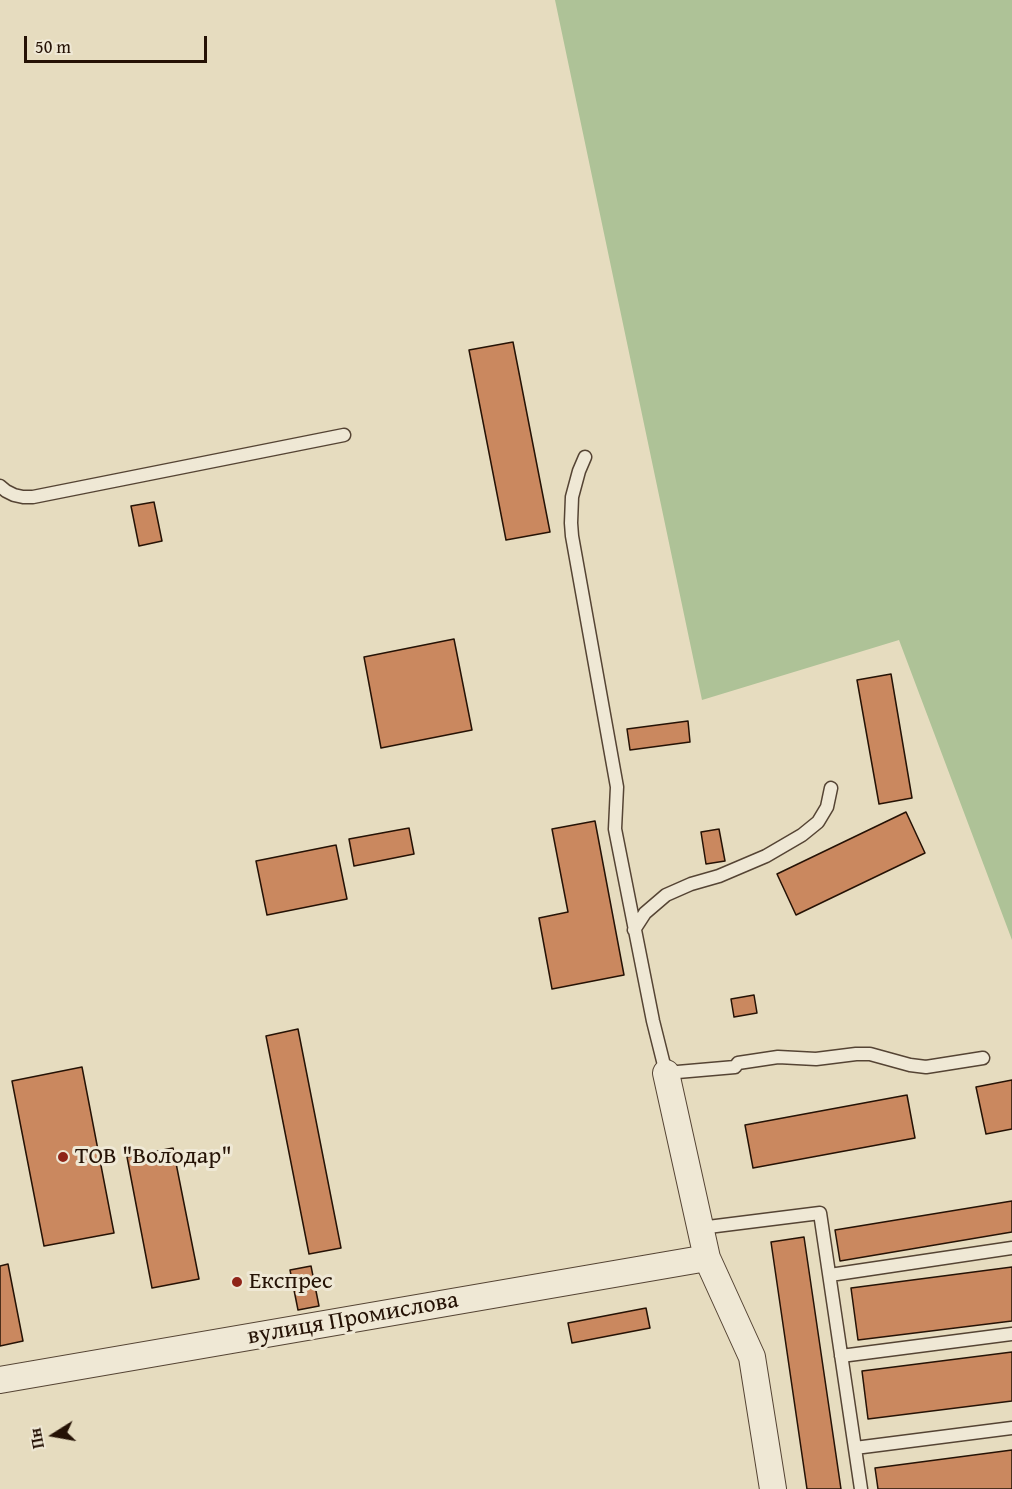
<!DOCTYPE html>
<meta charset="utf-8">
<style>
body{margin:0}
#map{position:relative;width:1012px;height:1489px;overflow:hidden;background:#e6dcbf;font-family:"Gentium Book Plus",serif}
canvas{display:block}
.north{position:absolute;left:24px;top:1405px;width:60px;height:60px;-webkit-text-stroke:4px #efe8d5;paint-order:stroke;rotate:259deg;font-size:16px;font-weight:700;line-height:24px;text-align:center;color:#251205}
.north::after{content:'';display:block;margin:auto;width:21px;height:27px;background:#251205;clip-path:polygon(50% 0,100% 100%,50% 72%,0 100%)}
.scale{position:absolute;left:24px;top:36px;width:183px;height:27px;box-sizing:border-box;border:3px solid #251205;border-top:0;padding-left:8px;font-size:18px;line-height:21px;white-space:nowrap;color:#251205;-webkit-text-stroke:4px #efe8d5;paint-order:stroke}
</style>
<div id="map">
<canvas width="1012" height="1489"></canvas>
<div class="north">Пн</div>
<div class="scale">50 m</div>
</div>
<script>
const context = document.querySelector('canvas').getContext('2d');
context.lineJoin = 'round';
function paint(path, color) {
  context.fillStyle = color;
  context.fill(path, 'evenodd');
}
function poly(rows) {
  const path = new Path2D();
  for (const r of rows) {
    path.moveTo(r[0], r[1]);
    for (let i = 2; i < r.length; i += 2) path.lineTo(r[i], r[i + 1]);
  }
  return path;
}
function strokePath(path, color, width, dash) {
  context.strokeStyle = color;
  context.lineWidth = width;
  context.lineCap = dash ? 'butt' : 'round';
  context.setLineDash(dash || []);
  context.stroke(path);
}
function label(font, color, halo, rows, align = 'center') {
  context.font = font + ' "Gentium Book Plus",serif';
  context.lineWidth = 6;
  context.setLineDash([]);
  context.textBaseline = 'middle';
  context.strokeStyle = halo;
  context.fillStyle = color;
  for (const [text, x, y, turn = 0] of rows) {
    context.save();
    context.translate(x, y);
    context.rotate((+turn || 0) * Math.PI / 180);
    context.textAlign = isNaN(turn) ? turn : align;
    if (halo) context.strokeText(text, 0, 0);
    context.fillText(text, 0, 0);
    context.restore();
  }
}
paint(poly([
 [555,0,1012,0,1012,940,899,640,702,700]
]), '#aec297');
const building = poly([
 [513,342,550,532,506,540,469,350,513,342],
 [154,502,162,541,139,546,131,506,154,502],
 [454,639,472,730,381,748,364,657,454,639],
 [891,674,912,798,879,804,857,680,891,674],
 [688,721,690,742,630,750,627,729,688,721],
 [906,812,925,853,796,915,777,874,906,812],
 [595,821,624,975,552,989,539,918,568,912,552,829,595,821],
 [409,828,414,854,354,866,349,839,409,828],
 [719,829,725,861,706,864,701,832,719,829],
 [336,845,347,899,267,915,256,861,336,845],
 [754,995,757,1013,734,1017,731,999,754,995],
 [298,1029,341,1248,309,1254,266,1036,298,1029],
 [82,1067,114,1233,44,1246,12,1081,82,1067],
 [1012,1080,1012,1129,986,1134,976,1087,1012,1080],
 [907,1095,915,1138,753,1168,745,1125,907,1095],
 [173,1148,199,1279,152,1288,127,1157,173,1148],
 [1012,1201,1012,1232,840,1261,835,1230,1012,1201],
 [804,1237,841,1489,807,1489,771,1242,804,1237],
 [8,1264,23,1341,0,1346,0,1266,8,1264],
 [311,1266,319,1306,298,1310,290,1270,311,1266],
 [1012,1267,1012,1321,858,1340,851,1288,1012,1267],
 [646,1308,650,1328,572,1343,568,1323,646,1308],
 [1012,1352,1012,1401,868,1419,862,1371,1012,1352],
 [1012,1450,1012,1489,878,1489,875,1468,1012,1450]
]);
paint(building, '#ca885f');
strokePath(building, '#251205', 1.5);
const lane = poly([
 [585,457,579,471,572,497,571,523,572,536,617,787,615,829,653,1021,666,1073,735,1067,738,1063,778,1057,816,1059,856,1054,870,1054,910,1065,926,1067,983,1058],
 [0,486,6,491,14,495,23,497,33,497,344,435],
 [634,930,645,913,666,895,691,884,719,876,766,856,802,835,818,822,827,807,831,788],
 [700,1228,820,1213,861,1489],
 [830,1275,1012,1248],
 [841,1356,1012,1334],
 [855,1448,1012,1428]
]);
const street = poly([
 [666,1073,707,1258,752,1357,773,1489],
 [0,1380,707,1258]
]);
strokePath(lane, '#554434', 15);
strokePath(street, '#554434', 28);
strokePath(lane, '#efe8d5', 12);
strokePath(street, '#efe8d5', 26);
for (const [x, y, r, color] of [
 [63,1157,6,"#8f2418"],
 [237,1282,6,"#8f2418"]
]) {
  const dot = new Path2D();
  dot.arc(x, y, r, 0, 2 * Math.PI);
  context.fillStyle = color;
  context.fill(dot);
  strokePath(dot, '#efe8d5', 2);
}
label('24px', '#251205', '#efe8d5', [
 ["ТОВ \"Володар\"",75,1157],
 ["Експрес",249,1282]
], 'left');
label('24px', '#251205', '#efe8d5', [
 ["вулиця Промислова",353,1319,-10]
]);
</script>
